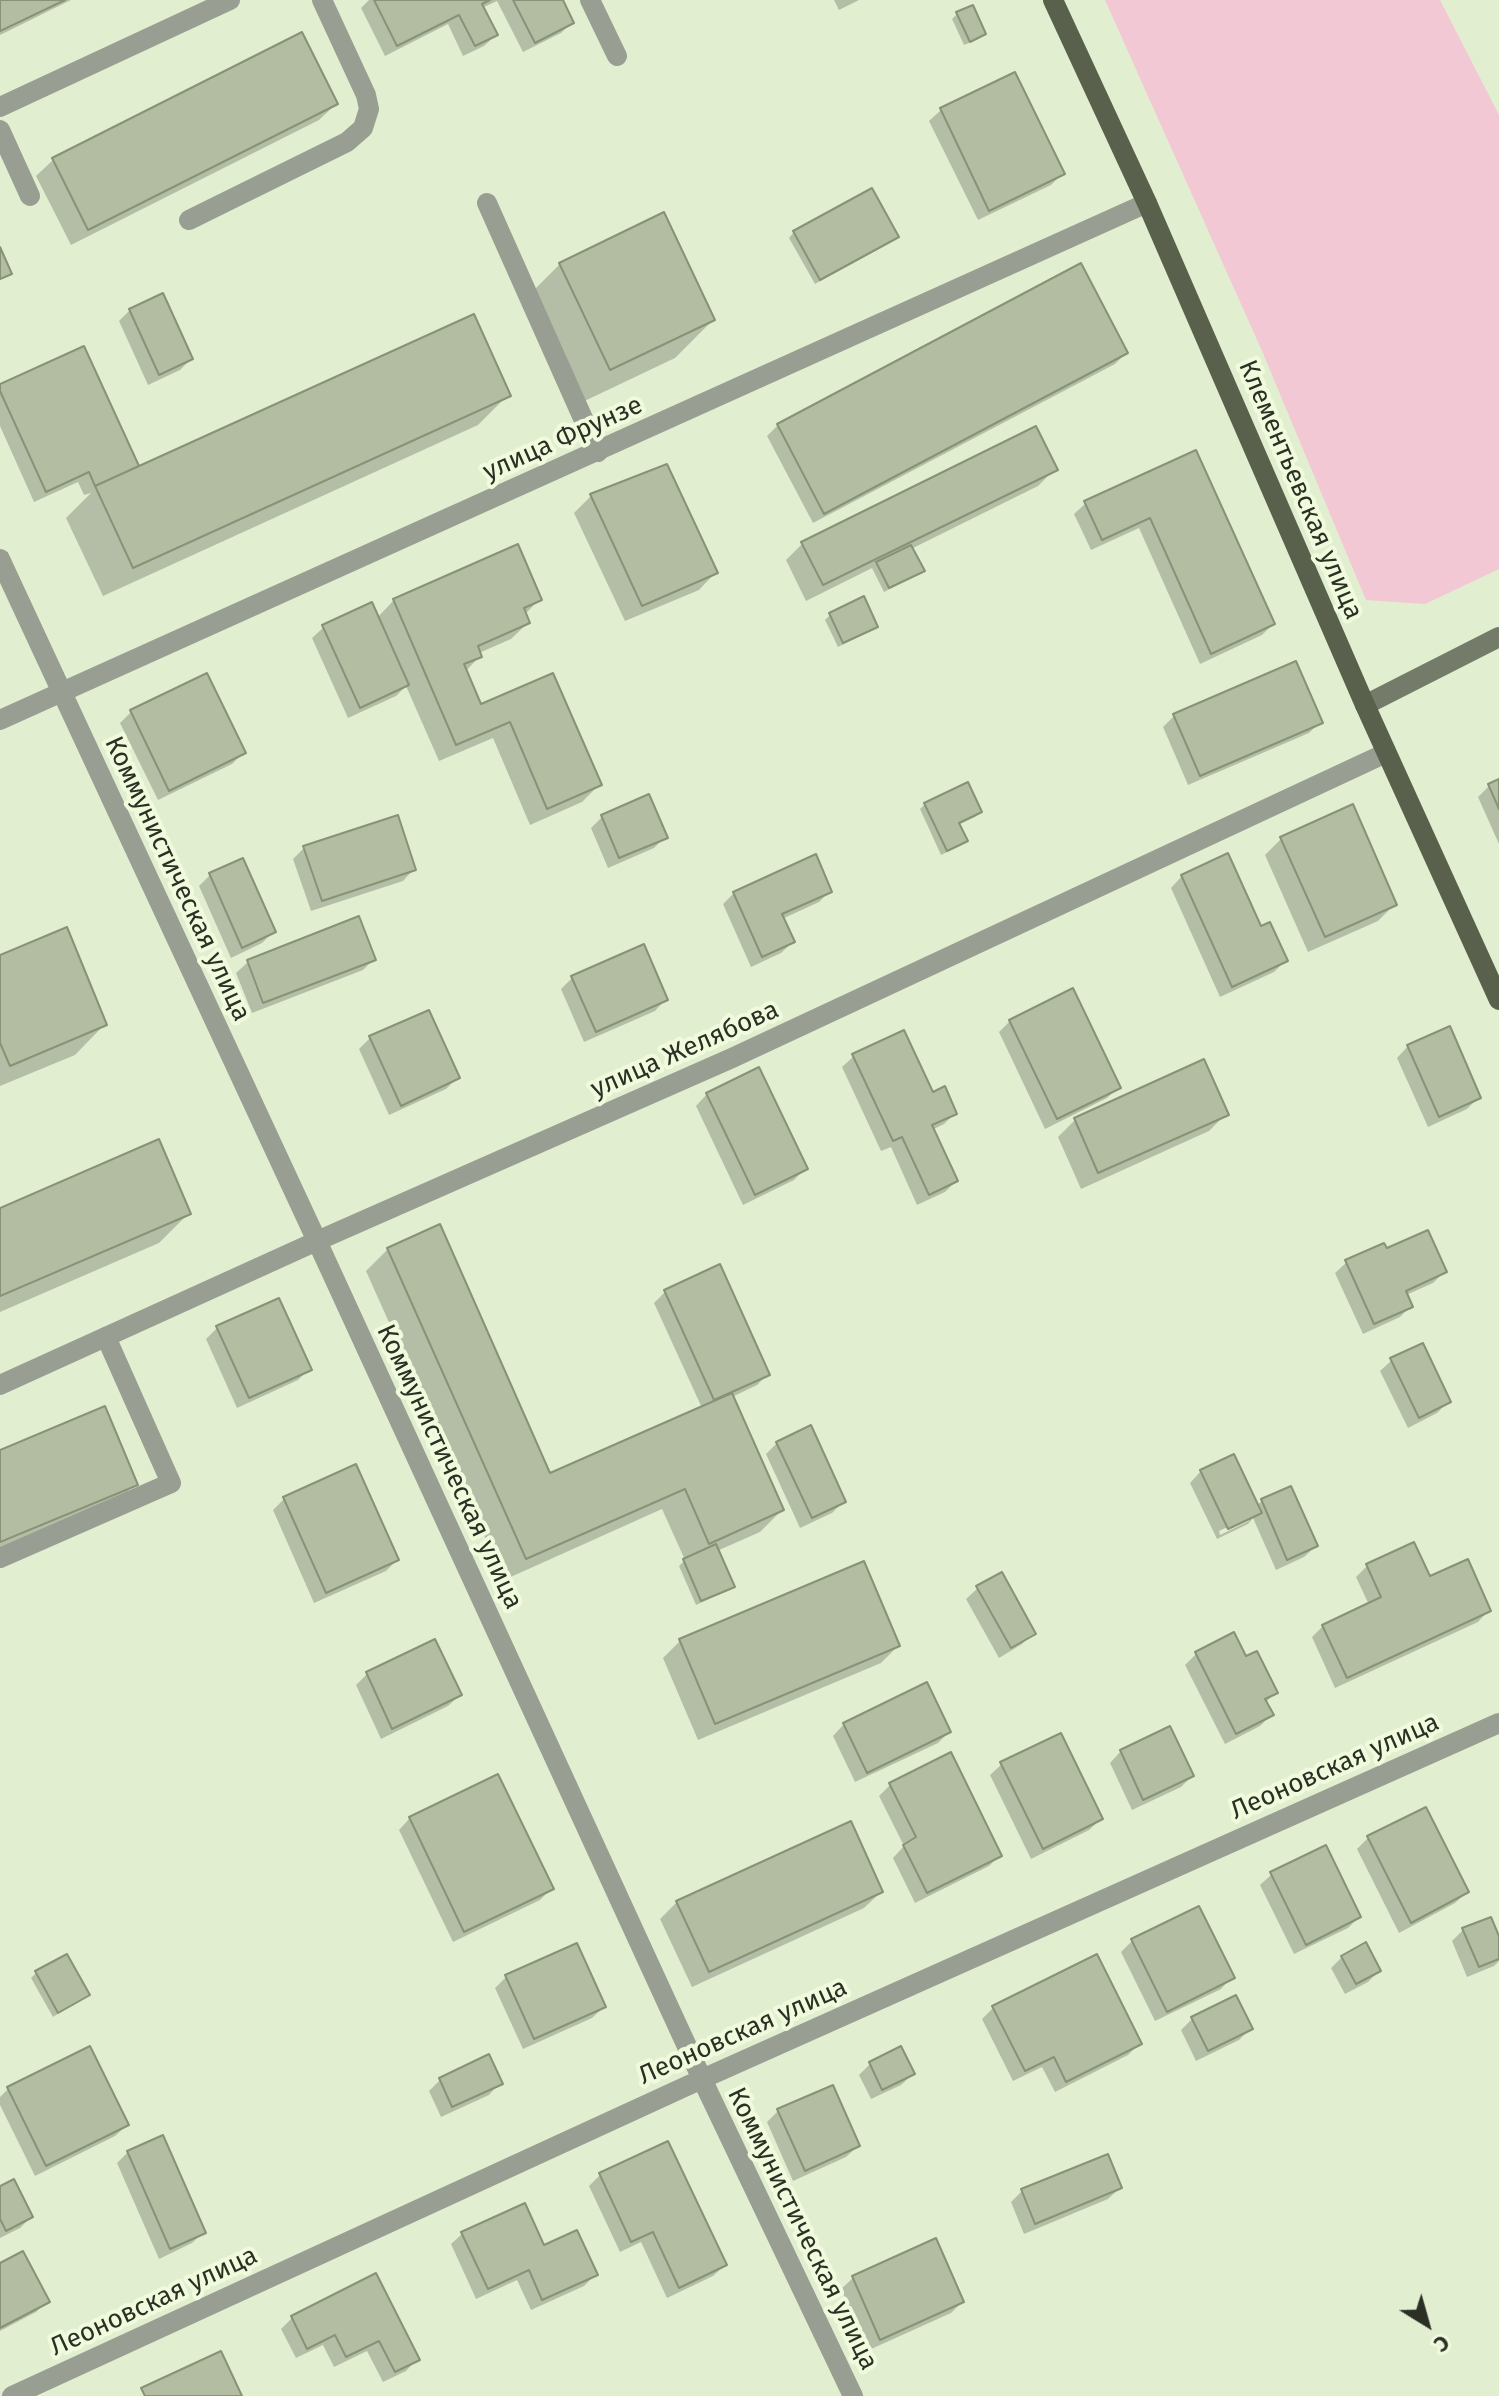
<!DOCTYPE html>
<meta charset="utf-8">
<style>
body{margin:0}
#map{position:relative;width:1499px;height:2396px;overflow:hidden;background:#e2eed0;font-family:"Fira Sans",sans-serif}
canvas{display:block}
.north{position:absolute;left:1387px;top:2284px;width:80px;height:80px;-webkit-text-stroke:6px #f0fbdd;paint-order:stroke;rotate:143deg;font-size:22px;font-weight:700;line-height:32px;text-align:center;color:#2b2f24}
.north::after{content:'';display:block;margin:auto;width:28px;height:36px;background:#2b2f24;clip-path:polygon(50% 0,100% 100%,50% 72%,0 100%)}
</style>
<div id="map">
<canvas width="1499" height="2396"></canvas>
<div class="north">С</div>
</div>
<script>
const context = document.querySelector('canvas').getContext('2d');
context.lineJoin = 'round';
function paint(path, color) {
  context.fillStyle = color;
  context.fill(path, 'evenodd');
}
function poly(rows) {
  const path = new Path2D();
  for (const r of rows) {
    path.moveTo(r[0], r[1]);
    for (let i = 2; i < r.length; i += 2) path.lineTo(r[i], r[i + 1]);
  }
  return path;
}
function strokePath(path, color, width, dash) {
  context.strokeStyle = color;
  context.lineWidth = width;
  context.lineCap = dash ? 'butt' : 'round';
  context.setLineDash(dash || []);
  context.stroke(path);
}
function label(font, color, halo, rows, align = 'center') {
  context.font = font + ' "Fira Sans",sans-serif';
  context.lineWidth = 8;
  context.setLineDash([]);
  context.textBaseline = 'middle';
  context.strokeStyle = halo;
  context.fillStyle = color;
  for (const [text, x, y, turn = 0] of rows) {
    context.save();
    context.translate(x, y);
    context.rotate((+turn || 0) * Math.PI / 180);
    context.textAlign = isNaN(turn) ? turn : align;
    if (halo) context.strokeText(text, 0, 0);
    context.fillText(text, 0, 0);
    context.restore();
  }
}
paint(poly([
 [1105,0,1440,0,1499,115,1499,569,1425,604,1366,600,1262,351]
]), '#f2c8d4');
paint(poly([
 [0,0,71,0,0,35],
 [369,0,561,0,572,22,561,33,523,52,497,1,482,8,496,35,484,46,463,56,448,24,385,56,361,8],
 [834,0,859,0,839,10],
 [957,14,984,34,978,39,964,45,952,19],
 [1014,74,1062,174,1051,185,978,220,929,121,941,110],
 [336,104,319,120,71,245,36,176,53,160],
 [794,232,896,237,891,242,815,284,789,238],
 [560,264,713,320,675,358,572,407,522,302],
 [130,310,191,359,180,370,148,385,119,321],
 [1126,353,1115,364,813,523,767,436,778,425],
 [0,386,136,465,130,472,508,395,478,425,103,596,66,518,91,493,84,495,78,482,34,502,0,426],
 [1195,452,1273,624,1262,635,1200,664,1139,528,1091,550,1074,514,1086,503],
 [1055,469,1038,486,911,549,922,570,917,575,884,592,872,568,806,601,786,560,803,543],
 [591,496,715,573,699,590,625,621,574,513],
 [394,600,539,600,525,614,528,623,511,639,479,653,480,656,465,672,480,707,552,675,599,785,582,802,530,825,493,738,439,761,406,686,396,696,348,718,312,638,324,627,377,618],
 [831,614,876,626,871,631,838,647,825,620],
 [131,712,243,753,232,764,158,800,120,723],
 [1174,716,1320,722,1309,733,1188,785,1163,727],
 [1499,781,1499,844,1478,797,1489,786],
 [925,804,980,812,975,817,958,825,965,841,960,846,941,855,920,809],
 [602,817,665,837,654,848,608,868,591,828],
 [1282,838,1395,904,1378,921,1308,952,1265,855],
 [305,847,414,869,403,881,311,911,293,859],
 [210,875,273,932,262,943,231,958,199,886],
 [1182,876,1260,929,1285,961,1274,972,1220,997,1171,888],
 [830,891,819,902,782,919,793,942,781,953,751,967,723,904,734,893],
 [0,958,105,1024,75,1055,0,1086],
 [374,959,363,970,252,1013,236,973,248,962],
 [572,978,666,999,655,1011,584,1042,561,989],
 [1010,1021,1119,1087,1107,1098,1045,1129,999,1032],
 [370,1038,457,1078,446,1089,389,1115,359,1049],
 [1408,1046,1478,1098,1467,1109,1428,1127,1397,1058],
 [854,1056,932,1095,955,1113,944,1124,932,1130,956,1181,945,1192,917,1205,891,1147,881,1151,842,1067],
 [707,1094,805,1169,794,1180,743,1205,696,1106],
 [1226,1114,1209,1131,1081,1189,1058,1137,1075,1120],
 [0,1210,189,1213,159,1243,0,1312],
 [388,1249,549,1476,702,1408,654,1303,665,1292,768,1374,757,1385,732,1397,782,1510,760,1532,717,1551,732,1586,727,1591,696,1605,679,1566,685,1560,662,1509,504,1580,366,1271],
 [1386,1251,1444,1272,1433,1283,1406,1295,1411,1306,1400,1317,1363,1334,1335,1273,1347,1262],
 [217,1328,309,1369,298,1380,237,1408,206,1339],
 [1392,1360,1448,1402,1437,1413,1408,1428,1380,1371],
 [777,1443,844,1501,832,1513,800,1528,766,1454],
 [0,1452,135,1484,118,1501,0,1551],
 [1201,1471,1256,1506,1262,1501,1290,1489,1316,1546,1304,1557,1276,1570,1253,1518,1248,1524,1217,1539,1190,1483],
 [1249,1517,1249,1521,1220,1535,1219,1531],
 [284,1499,397,1560,386,1571,314,1603,273,1510],
 [1367,1566,1429,1579,1489,1610,1478,1622,1335,1688,1312,1637,1323,1626,1369,1605,1356,1577],
 [978,1588,1033,1633,1022,1644,999,1658,966,1599],
 [680,1641,898,1646,881,1663,698,1740,663,1658],
 [434,1642,460,1695,448,1706,381,1739,356,1685,367,1674],
 [1196,1654,1276,1692,1265,1703,1271,1715,1260,1726,1225,1744,1185,1665],
 [844,1724,949,1732,938,1743,855,1782,833,1736],
 [1121,1751,1192,1776,1181,1787,1132,1810,1110,1763],
 [1002,1764,1101,1819,1089,1830,1031,1859,990,1775],
 [890,1785,1000,1855,989,1866,915,1903,893,1858,904,1846,879,1796],
 [410,1818,551,1889,540,1900,453,1942,399,1830],
 [1368,1838,1467,1892,1455,1903,1399,1933,1357,1849],
 [1272,1874,1359,1917,1348,1928,1294,1954,1260,1885],
 [881,1892,864,1908,692,1987,660,1919,677,1902],
 [1198,1908,1232,1977,1221,1989,1155,2021,1121,1952,1132,1941],
 [1463,1930,1499,1941,1499,1961,1494,1966,1467,1977,1452,1941],
 [1342,1957,1379,1971,1368,1982,1345,1994,1331,1968],
 [36,1973,87,1995,53,2017,31,1978],
 [506,1977,604,2007,592,2018,523,2049,495,1988],
 [993,2008,1139,2044,1128,2055,1055,2092,1042,2067,1013,2081,982,2019],
 [1192,2019,1250,2029,1239,2040,1196,2061,1181,2030],
 [488,2057,500,2083,489,2095,441,2117,429,2091,440,2080],
 [870,2064,913,2074,901,2085,871,2099,859,2075],
 [9,2088,127,2125,115,2136,35,2176,0,2105,0,2097],
 [778,2111,858,2146,846,2157,793,2181,767,2122],
 [128,2152,204,2232,192,2243,159,2259,117,2163],
 [600,2175,725,2265,713,2276,667,2298,641,2242,620,2252,589,2186],
 [0,2188,31,2217,20,2228,0,2238],
 [1120,2188,1108,2199,1024,2234,1011,2202,1022,2191],
 [463,2233,543,2248,595,2275,584,2286,531,2310,517,2280,476,2299,451,2244],
 [935,2241,962,2302,951,2313,869,2350,841,2289,853,2278],
 [0,2265,47,2301,36,2312,0,2331],
 [375,2276,417,2359,406,2371,383,2382,367,2351,334,2367,323,2345,296,2358,281,2329,292,2318]
]), '#0003');
const building = poly([
 [0,0,65,0,0,31,0,0],
 [374,0,490,0,482,4,498,35,475,46,459,15,397,46,374,0],
 [513,0,563,0,574,23,535,43,513,0],
 [973,5,986,34,970,42,956,12,973,5],
 [302,32,338,104,88,230,52,158,302,32],
 [1015,72,1065,174,989,211,940,108,1015,72],
 [872,188,899,237,820,280,793,231,872,188],
 [664,212,715,320,610,370,559,263,664,212],
 [0,247,12,274,0,279,0,247],
 [1081,263,1128,353,824,514,777,424,1081,263],
 [163,293,193,359,159,375,129,309,163,293],
 [474,314,511,396,133,568,95,486,474,314],
 [84,346,139,466,95,486,89,472,46,492,0,391,0,384,84,346],
 [1036,426,1058,470,823,585,801,542,1036,426],
 [1196,450,1275,624,1211,654,1150,518,1102,540,1084,501,1196,450],
 [667,464,718,573,642,606,590,494,667,464],
 [518,544,542,600,524,608,530,623,478,646,482,657,464,664,481,704,553,673,602,785,547,809,510,722,456,745,393,599,518,544],
 [911,545,925,571,889,588,876,562,911,545],
 [864,596,878,627,843,643,829,613,864,596],
 [372,602,409,685,360,708,322,625,372,602],
 [1296,661,1323,723,1200,776,1173,714,1296,661],
 [207,673,246,753,169,791,130,710,207,673],
 [1499,779,1499,809,1488,784,1499,779],
 [968,782,982,812,959,823,968,841,947,851,924,803,968,782],
 [649,794,668,838,619,858,601,815,649,794],
 [1353,804,1397,905,1325,937,1280,837,1353,804],
 [398,815,416,870,322,901,303,846,398,815],
 [1228,853,1261,926,1270,922,1288,961,1232,987,1181,875,1228,853],
 [816,854,832,892,782,914,795,942,762,957,733,892,816,854],
 [243,858,276,932,242,948,209,873,243,858],
 [359,916,376,960,263,1003,247,960,359,916],
 [67,927,107,1025,10,1066,0,1043,0,955,67,927],
 [644,944,668,1000,596,1032,571,976,644,944],
 [1073,988,1121,1088,1057,1119,1009,1020,1073,988],
 [429,1010,460,1078,401,1106,369,1036,429,1010],
 [1450,1026,1481,1098,1439,1117,1407,1045,1450,1026],
 [904,1030,933,1092,945,1086,957,1114,932,1125,958,1181,929,1195,902,1137,893,1141,852,1054,904,1030],
 [1204,1059,1229,1115,1098,1173,1074,1118,1204,1059],
 [759,1067,808,1169,755,1195,706,1093,759,1067],
 [159,1139,191,1214,0,1296,0,1208,159,1139],
 [440,1224,550,1473,732,1393,784,1510,709,1544,685,1489,526,1559,387,1248,440,1224],
 [1428,1230,1447,1272,1406,1291,1413,1307,1374,1324,1345,1260,1384,1243,1387,1248,1428,1230],
 [720,1264,770,1375,714,1400,664,1290,720,1264],
 [279,1298,312,1370,249,1398,216,1326,279,1298],
 [1423,1343,1451,1402,1419,1418,1390,1358,1423,1343],
 [105,1406,138,1485,0,1542,0,1450,105,1406],
 [811,1425,846,1502,812,1518,776,1442,811,1425],
 [1234,1454,1262,1513,1228,1529,1200,1470,1234,1454],
 [356,1464,399,1560,326,1593,283,1497,356,1464],
 [1291,1486,1318,1546,1287,1560,1261,1499,1291,1486],
 [1414,1542,1430,1576,1468,1559,1491,1611,1347,1678,1322,1625,1381,1597,1366,1564,1414,1542],
 [716,1544,735,1587,701,1601,683,1559,716,1544],
 [864,1561,900,1646,715,1724,679,1639,864,1561],
 [1002,1572,1036,1634,1011,1648,976,1586,1002,1572],
 [1234,1632,1246,1656,1257,1651,1278,1693,1265,1699,1274,1715,1236,1734,1195,1652,1234,1632],
 [435,1639,462,1695,392,1729,366,1672,435,1639],
 [927,1682,951,1732,867,1773,843,1723,927,1682],
 [1170,1726,1194,1776,1143,1800,1120,1750,1170,1726],
 [1061,1733,1103,1819,1043,1849,1000,1762,1061,1733],
 [951,1752,1002,1856,927,1893,903,1845,916,1837,889,1783,951,1752],
 [498,1774,554,1889,464,1932,409,1817,498,1774],
 [1426,1807,1469,1892,1411,1923,1367,1836,1426,1807],
 [851,1821,883,1892,709,1972,676,1901,851,1821],
 [1326,1845,1361,1917,1306,1945,1270,1872,1326,1845],
 [1199,1906,1235,1978,1167,2012,1131,1939,1199,1906],
 [1491,1917,1499,1936,1499,1959,1479,1967,1462,1928,1491,1917],
 [1366,1942,1381,1971,1356,1984,1341,1956,1366,1942],
 [577,1943,606,2007,534,2039,505,1975,577,1943],
 [67,1954,90,1995,58,2013,35,1971,67,1954],
 [1097,1954,1142,2044,1066,2082,1054,2057,1025,2071,992,2006,1097,1954],
 [1236,1995,1253,2029,1208,2051,1191,2017,1236,1995],
 [90,2046,129,2125,46,2166,7,2087,90,2046],
 [901,2046,915,2074,882,2090,869,2062,901,2046],
 [489,2054,503,2084,452,2107,439,2078,489,2054],
 [833,2085,860,2146,805,2171,777,2109,833,2085],
 [163,2135,206,2233,170,2249,127,2151,163,2135],
 [668,2141,727,2265,679,2288,653,2232,631,2242,599,2173,668,2141],
 [1108,2154,1122,2188,1035,2224,1021,2189,1108,2154],
 [14,2179,33,2217,6,2231,0,2219,0,2186,14,2179],
 [525,2203,544,2245,577,2230,598,2275,542,2300,529,2270,488,2289,461,2232,525,2203],
 [936,2238,964,2302,880,2340,852,2276,936,2238],
 [23,2251,50,2302,0,2328,0,2263,23,2251],
 [376,2273,420,2360,395,2372,379,2341,346,2357,335,2335,307,2349,291,2316,376,2273],
 [221,2351,242,2396,145,2396,141,2388,221,2351]
]);
paint(building, '#b3bda1');
strokePath(building, '#889277', 2);
strokePath(poly([
 [590,0,617,56],
 [0,130,30,196],
 [189,220,347,142,363,128,369,109,366,95,322,0],
 [0,1558,171,1483,106,1337]
]), '#999e92', 20);
strokePath(poly([
 [0,107,230,0],
 [487,203,598,452],
 [0,559,317,1241,702,2079,853,2396]
]), '#999e92', 20);
strokePath(poly([
 [0,720,1147,203],
 [0,1385,317,1241,732,1058,1386,753],
 [12,2396,702,2079,1499,1723]
]), '#999e92', 20);
strokePath(poly([
 [1365,705,1499,637]
]), '#747b69', 20);
strokePath(poly([
 [1053,0,1147,203,1365,705,1499,1000]
]), '#59614c', 20);
label('26px', '#2b2f24', '#f0fbdd', [
 ["улица Фрунзе",563,439,-24],
 ["Клементьевская улица",1300,490,67],
 ["Коммунистическая улица",177,879,65],
 ["улица Желябова",685,1050,-24],
 ["Коммунистическая улица",449,1467,65],
 ["Леоновская улица",1335,1767,-24],
 ["Леоновская улица",743,2032,-24],
 ["Коммунистическая улица",802,2229,64],
 ["Леоновская улица",154,2302,-25]
]);
</script>
